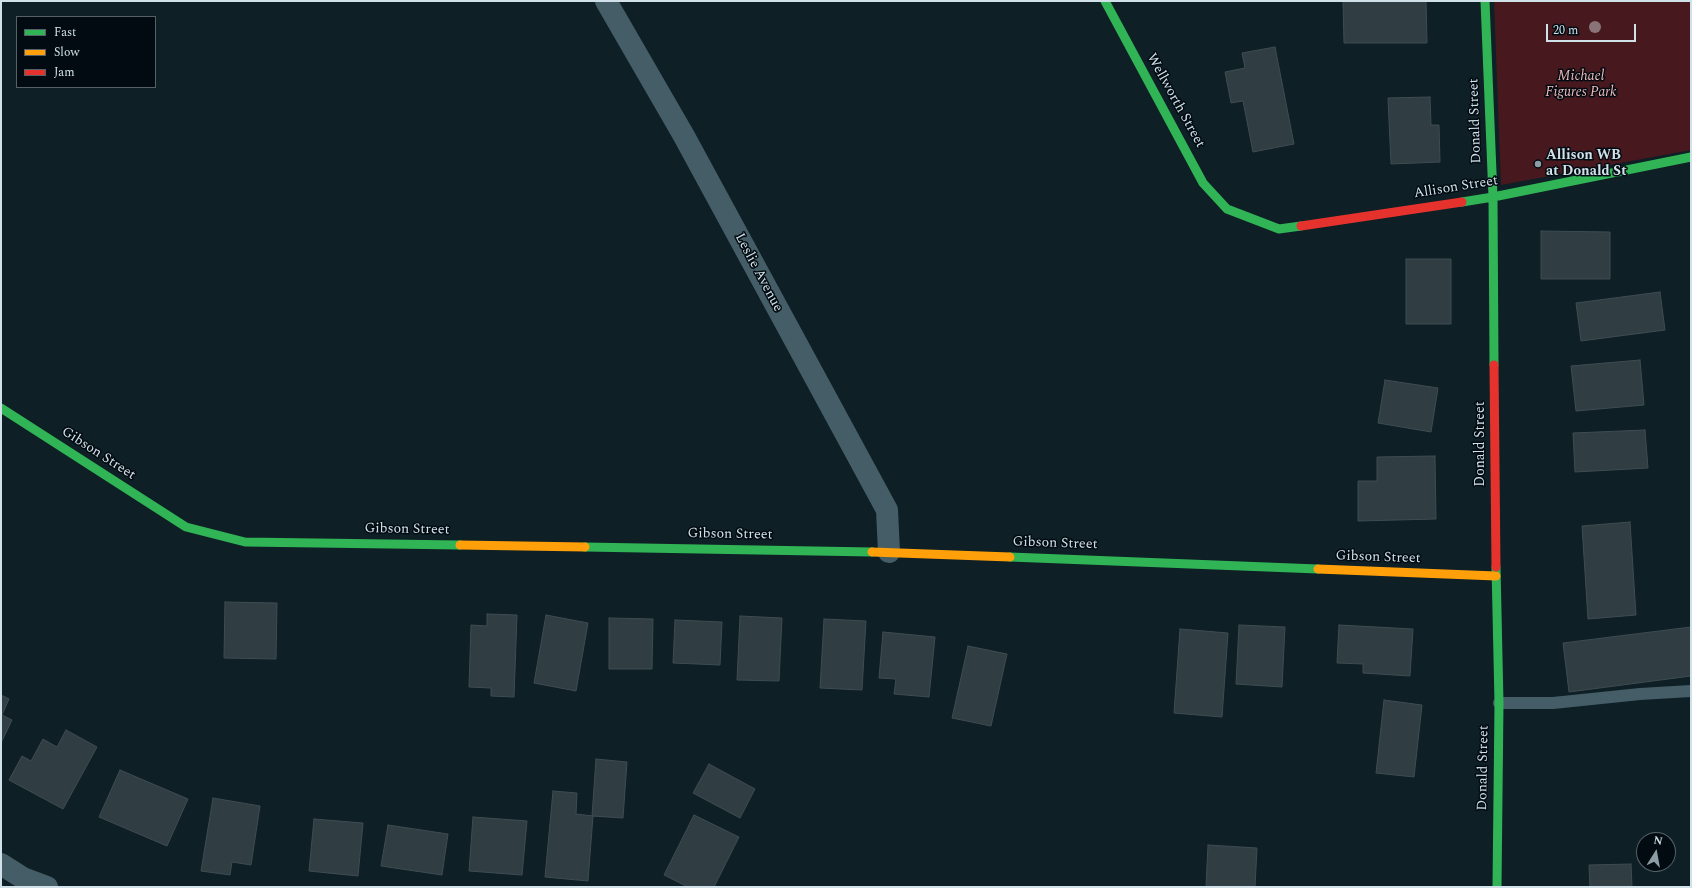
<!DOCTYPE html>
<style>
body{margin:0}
#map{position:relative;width:1692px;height:888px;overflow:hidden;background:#0e1f26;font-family:Spectral,serif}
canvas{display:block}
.frame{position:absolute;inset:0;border:2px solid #d1e1ea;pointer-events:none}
.legend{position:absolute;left:16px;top:16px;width:140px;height:72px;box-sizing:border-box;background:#020b11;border:1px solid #556168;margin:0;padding:5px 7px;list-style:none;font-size:12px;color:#d1e1ea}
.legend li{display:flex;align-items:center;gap:8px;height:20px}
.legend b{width:20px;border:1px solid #556168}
.north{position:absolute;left:1636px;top:832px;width:40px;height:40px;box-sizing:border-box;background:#020b11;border:1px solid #556168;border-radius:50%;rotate:11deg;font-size:11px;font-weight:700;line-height:16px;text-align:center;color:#d1e1ea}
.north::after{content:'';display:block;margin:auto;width:14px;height:18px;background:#8d9da5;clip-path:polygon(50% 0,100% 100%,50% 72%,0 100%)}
.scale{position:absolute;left:1546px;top:24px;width:90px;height:18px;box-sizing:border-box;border:2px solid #d1e1ea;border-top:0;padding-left:5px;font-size:12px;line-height:14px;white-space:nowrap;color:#d1e1ea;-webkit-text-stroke:3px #020b11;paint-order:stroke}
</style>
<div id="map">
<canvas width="1692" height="888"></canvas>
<div class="frame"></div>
<ul class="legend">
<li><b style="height:5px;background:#30b455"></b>Fast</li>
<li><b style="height:5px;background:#ff9f0a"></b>Slow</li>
<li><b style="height:5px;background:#e5322d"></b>Jam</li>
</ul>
<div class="north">N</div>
<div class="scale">20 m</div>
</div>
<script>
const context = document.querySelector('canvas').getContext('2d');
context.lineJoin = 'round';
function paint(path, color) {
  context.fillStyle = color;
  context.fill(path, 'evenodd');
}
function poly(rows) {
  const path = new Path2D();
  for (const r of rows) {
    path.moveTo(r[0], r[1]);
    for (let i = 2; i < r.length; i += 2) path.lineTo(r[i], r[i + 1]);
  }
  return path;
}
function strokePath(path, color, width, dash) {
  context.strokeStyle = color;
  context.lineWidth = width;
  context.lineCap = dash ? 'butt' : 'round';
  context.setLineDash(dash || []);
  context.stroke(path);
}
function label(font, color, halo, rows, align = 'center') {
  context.font = font + ' Spectral,serif';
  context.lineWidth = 3;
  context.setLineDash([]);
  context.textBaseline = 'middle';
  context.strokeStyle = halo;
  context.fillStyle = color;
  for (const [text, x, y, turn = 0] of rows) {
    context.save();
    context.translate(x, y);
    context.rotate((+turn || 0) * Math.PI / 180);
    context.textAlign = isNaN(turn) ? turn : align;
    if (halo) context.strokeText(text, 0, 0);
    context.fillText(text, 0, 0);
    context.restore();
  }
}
paint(poly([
 [1494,1,1691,1,1691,150,1501,185]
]), '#47191e');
const building = poly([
 [1343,1,1426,1,1427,43,1344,43,1343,1],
 [1275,47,1294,144,1253,152,1243,101,1231,103,1225,72,1245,68,1242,53,1275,47],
 [1430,97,1431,125,1439,125,1440,162,1391,164,1388,98,1430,97],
 [1541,231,1610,232,1610,279,1541,279,1541,231],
 [1406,259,1451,259,1451,324,1406,324,1406,259],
 [1660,292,1665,330,1581,341,1576,303,1660,292],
 [1640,360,1644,405,1576,411,1571,366,1640,360],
 [1385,380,1438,388,1431,432,1378,423,1385,380],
 [1645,430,1648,468,1575,472,1573,433,1645,430],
 [1435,456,1436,519,1358,521,1358,481,1377,481,1377,457,1435,456],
 [1630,522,1636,615,1588,619,1582,526,1630,522],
 [225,602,277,603,276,659,224,658,225,602],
 [487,614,517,615,514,697,491,696,491,688,469,687,471,625,487,626,487,614],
 [546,615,588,623,576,691,534,683,546,615],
 [740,616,782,618,779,681,737,680,740,616],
 [609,618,653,619,652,669,609,669,609,618],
 [824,619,866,621,862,690,820,688,824,619],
 [675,620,722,622,720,665,673,663,675,620],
 [1239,625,1285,627,1282,687,1236,684,1239,625],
 [1339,625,1413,629,1410,676,1363,673,1363,664,1337,663,1339,625],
 [1691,627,1691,676,1569,692,1563,643,1691,627],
 [1180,629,1228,633,1222,717,1174,713,1180,629],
 [883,632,935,637,929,697,894,694,896,679,879,678,883,632],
 [968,646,1007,654,991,726,952,718,968,646],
 [1,695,9,699,2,715,12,720,1,743,1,695],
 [1384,700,1422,705,1414,777,1376,773,1384,700],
 [66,730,97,747,63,809,9,780,22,756,31,761,43,739,57,747,66,730],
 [596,759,627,762,623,818,592,816,596,759],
 [709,764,755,789,740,818,693,793,709,764],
 [120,770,188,799,167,846,99,817,120,770],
 [553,791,577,793,576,814,593,816,588,881,545,877,553,791],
 [213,798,260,806,251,865,232,862,230,875,201,871,213,798],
 [694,815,739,837,714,887,688,887,664,875,694,815],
 [473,817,527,821,522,875,469,871,473,817],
 [314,819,363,823,358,876,309,871,314,819],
 [388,825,448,834,442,875,381,866,388,825],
 [1208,845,1257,848,1255,887,1206,887,1208,845],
 [1631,864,1632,887,1590,887,1589,865,1631,864]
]);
paint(building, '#303e44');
strokePath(building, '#3f4c52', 1);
strokePath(poly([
 [1499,703,1553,703,1640,694,1691,691]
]), '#455d67', 12);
strokePath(poly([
 [606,1,684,136,887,510,889,552],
 [1,864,23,878,47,887]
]), '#455d67', 22);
strokePath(poly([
 [1105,1,1203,183,1227,209,1279,229,1301,226],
 [1485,1,1493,197,1494,365],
 [1462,202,1493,197,1691,157],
 [1,408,186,527,245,542,460,545],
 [585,547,872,552],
 [1010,557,1318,569],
 [1496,567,1499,703,1497,887]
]), '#30b455', 9);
strokePath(poly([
 [460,545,585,547],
 [872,552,1010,557],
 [1318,569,1496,576]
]), '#ff9f0a', 9);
strokePath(poly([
 [1301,226,1462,202],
 [1494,365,1496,567]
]), '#e5322d', 9);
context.fillStyle = '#8a7477';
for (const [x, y] of [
 [1595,27]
]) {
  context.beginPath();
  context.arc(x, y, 6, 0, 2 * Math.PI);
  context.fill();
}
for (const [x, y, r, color] of [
 [1538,164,4,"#8d9da5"]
]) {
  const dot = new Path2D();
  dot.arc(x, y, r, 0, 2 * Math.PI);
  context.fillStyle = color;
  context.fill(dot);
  strokePath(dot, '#020b11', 1.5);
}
label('italic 14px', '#f0b9ba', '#020b11', [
 ["Michael",1581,77],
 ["Figures Park",1581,93]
]);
label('14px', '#d1e1ea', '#020b11', [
 ["Wellworth Street",1175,101,61],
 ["Donald Street",1476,121,-92],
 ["Allison Street",1456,188,-9],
 ["Leslie Avenue",758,273,62],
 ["Donald Street",1481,444,-90],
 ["Gibson Street",98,454,33],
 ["Gibson Street",407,530,1],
 ["Gibson Street",730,535,1],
 ["Gibson Street",1055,544,2],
 ["Gibson Street",1378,558,2],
 ["Donald Street",1484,768,-89]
]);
label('bold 14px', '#d1e1ea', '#020b11', [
 ["Allison WB",1546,156],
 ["at Donald St",1546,172]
], 'left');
</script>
